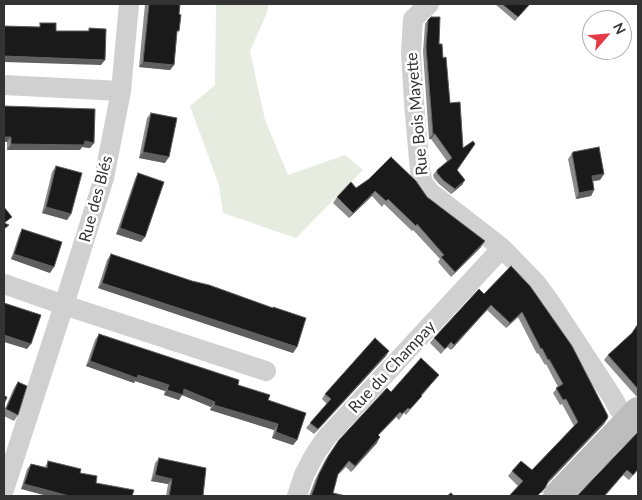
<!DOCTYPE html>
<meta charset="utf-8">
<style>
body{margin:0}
#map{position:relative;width:642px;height:500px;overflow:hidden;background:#fff;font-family:Lato,sans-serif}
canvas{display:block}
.frame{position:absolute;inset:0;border:5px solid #333;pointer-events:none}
.north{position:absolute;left:582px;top:10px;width:50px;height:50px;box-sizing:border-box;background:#fff;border:1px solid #adadad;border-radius:50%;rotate:63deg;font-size:14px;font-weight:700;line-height:20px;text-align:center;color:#333}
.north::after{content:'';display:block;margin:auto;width:18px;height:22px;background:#e63946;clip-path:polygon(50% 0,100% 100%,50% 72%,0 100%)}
</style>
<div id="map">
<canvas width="642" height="500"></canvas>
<div class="frame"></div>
<div class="north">N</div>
</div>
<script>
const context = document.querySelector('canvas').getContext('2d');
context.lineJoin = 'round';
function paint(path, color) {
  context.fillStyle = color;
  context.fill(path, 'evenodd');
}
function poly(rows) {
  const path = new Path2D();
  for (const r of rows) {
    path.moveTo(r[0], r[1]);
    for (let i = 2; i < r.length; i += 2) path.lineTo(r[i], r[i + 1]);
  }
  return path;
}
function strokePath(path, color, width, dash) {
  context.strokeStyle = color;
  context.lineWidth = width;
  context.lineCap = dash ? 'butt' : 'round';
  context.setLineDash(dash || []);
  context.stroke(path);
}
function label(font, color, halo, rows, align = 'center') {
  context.font = font + ' Lato,sans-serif';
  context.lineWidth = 5;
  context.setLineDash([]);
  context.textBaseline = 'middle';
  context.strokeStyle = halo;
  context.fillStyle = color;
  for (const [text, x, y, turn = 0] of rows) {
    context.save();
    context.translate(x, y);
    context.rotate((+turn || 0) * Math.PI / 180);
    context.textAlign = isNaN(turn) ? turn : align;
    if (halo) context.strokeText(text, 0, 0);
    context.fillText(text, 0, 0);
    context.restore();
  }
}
paint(poly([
 [216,4,269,4,266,15,250,51,265,120,288,175,345,155,363,170,296,238,223,213,219,185,190,106,215,85]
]), '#e6ecdf');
strokePath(poly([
 [429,4,413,19,411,52,414,103,420,171,423,183,431,193,502,248,536,283,550,302,611,395,619,409,629,421],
 [4,85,121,91],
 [4,284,64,305,266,371],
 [4,490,64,305,104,178,121,91,129,4],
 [297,496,304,475,315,454,326,438,502,248]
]), '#d0d0d0', 20);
strokePath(poly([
 [557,496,638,411]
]), '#bdbdbd', 28);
paint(poly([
 [145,4,180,4,174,65,170,70,139,67],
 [495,4,528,4,529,5,515,21],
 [428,20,439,44,443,58,450,103,457,170,465,180,462,185,451,194,439,184,434,178,433,175,437,170,447,161,431,139,429,139,423,52,425,24],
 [4,106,94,143,90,148,82,147,80,150,7,150,7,142,4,142],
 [151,113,165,163,139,158,147,118],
 [573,152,604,174,600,180,593,181,594,190,591,196,576,199,568,159],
 [56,166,71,214,67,220,42,213,52,172],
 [138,173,145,237,141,242,116,234,135,179],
 [356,188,427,197,481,247,451,277,438,262,440,259,413,230,412,231,384,204,382,207,372,196,349,218,333,203,337,197],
 [22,229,50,273,11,259,19,235],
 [111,254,297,347,293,353,98,288,107,260],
 [511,266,607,419,604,424,548,483,542,493,518,486,508,476,512,471,532,470,574,426,562,404,560,405,553,393,558,387,546,364,545,365,538,353,537,354,518,317,506,328,487,310,451,350,447,347,441,354,430,343,434,338,484,294],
 [638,324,638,396,636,396,604,360,608,355,632,333],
 [99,334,238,385,268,400,297,440,293,445,272,438,274,430,210,410,211,407,182,395,179,400,164,395,165,391,135,381,134,383,86,366,95,340],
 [389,351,386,356,314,434,306,428,327,404,322,399,325,394],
 [439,375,406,415,404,413,399,420,396,417,378,435,377,443,351,472,346,467,337,476,333,493,346,496,309,496,315,480,325,460,339,440,391,392],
 [18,382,18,415,14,421,4,416,4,411,14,388],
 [638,432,638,470,629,480,623,475,605,496,577,496],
 [159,458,203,496,166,496,168,484,151,481,155,463],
 [48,461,80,473,96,483,21,489,27,469,31,464,45,467]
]), '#8c8c8c');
paint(poly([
 [4,56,105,60,101,65,4,62],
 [143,62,174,65,170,70,139,67],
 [433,134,435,134,431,139,429,139],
 [4,137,11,137,7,142,4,142],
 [85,141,94,143,90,148,82,147,80,150,7,150,11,144],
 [143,152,169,157,165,163,139,158],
 [604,174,600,180,588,182,592,176],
 [465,180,462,185,451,194,455,189],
 [594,190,591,196,576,199,579,193],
 [375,191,372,196,349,218,353,213],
 [46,207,71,214,67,220,42,213],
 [120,228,145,237,141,242,116,234],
 [485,241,481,247,451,277,455,272],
 [14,254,54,267,50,273,11,259],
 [102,283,297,347,293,353,98,288],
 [491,305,487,310,451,350,454,345],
 [522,312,518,317,506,328,510,323],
 [4,335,31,344,27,349,4,342],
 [389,351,386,356,314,434,318,429],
 [90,361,138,375,169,385,165,391,135,381,134,383,86,366],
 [184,389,215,402,211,407,182,395,179,400,164,395,167,390],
 [214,405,278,424,274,430,210,410],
 [400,412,396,417,374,440,378,435],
 [607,419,604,424,546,485,549,480],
 [276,432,297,440,293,445,272,438],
 [380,437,377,443,351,472,355,466],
 [627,470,605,496,604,496],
 [155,475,172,479,168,484,151,481],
 [24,484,69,496,47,496,21,489]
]), '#5f5f5f');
const building = poly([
 [149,4,180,4,179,14,181,15,179,31,177,31,174,65,143,62,149,4],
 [502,4,528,4,529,5,518,17,502,4],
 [431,17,440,17,439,44,442,44,443,58,446,57,450,103,460,102,463,148,473,141,475,144,457,170,465,180,455,189,443,180,437,173,437,170,452,158,435,134,433,134,426,47,428,20,431,17],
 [40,23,56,23,56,31,89,31,89,28,106,29,105,60,4,56,4,26,40,27,40,23],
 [4,106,95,109,94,143,85,141,84,145,11,144,11,137,4,137,4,106],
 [151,113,177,118,169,157,143,152,151,113],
 [599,147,604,174,592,176,594,190,579,193,572,153,573,153,573,152,599,147],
 [391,157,416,181,427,197,485,241,455,272,441,257,444,255,417,224,416,226,388,199,386,201,375,191,353,213,337,197,351,182,356,188,369,179,391,157],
 [56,166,82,173,71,214,46,207,56,166],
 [138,173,164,182,145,237,120,228,138,173],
 [4,207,12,217,4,223,9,225,4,229,4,207],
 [22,229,62,242,54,267,14,254,22,229],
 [111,254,192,281,209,285,273,308,273,307,306,318,297,347,102,283,111,254],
 [511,266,530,286,572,346,608,416,607,419,549,480,545,488,537,496,509,496,523,481,512,471,521,461,532,470,578,422,566,399,563,400,556,388,563,384,549,359,548,360,542,348,541,349,522,312,510,323,491,305,454,345,451,342,445,349,434,338,479,289,484,294,511,266],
 [4,303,41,315,31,344,4,335,4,303],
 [638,324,638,389,608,355,632,333,638,324],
 [99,334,239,380,238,385,270,395,268,400,306,413,297,440,276,432,278,424,214,405,215,402,184,389,183,395,167,390,169,385,138,375,137,378,90,361,99,334],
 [375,338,389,351,318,429,310,423,331,399,325,394,375,338],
 [421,358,439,375,421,395,422,396,410,409,408,408,402,414,400,412,378,435,380,437,355,466,349,461,338,474,333,493,346,496,311,496,312,494,319,474,329,455,339,440,387,388,391,392,421,358],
 [18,382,27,386,18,415,6,409,18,382],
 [4,396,7,397,4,404,4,396],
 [638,432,638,469,633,475,627,470,604,496,577,496,638,432],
 [159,458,206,468,203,496,169,496,172,479,155,475,159,458],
 [48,461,81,469,80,473,97,476,96,483,134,490,132,496,69,496,24,484,31,464,47,468,48,461],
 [451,493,454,496,447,496,451,493]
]);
paint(building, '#1a1a1a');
strokePath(building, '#5f5f5f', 1);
label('16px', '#333', '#fff', [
 ["Rue Bois Mayette",417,114,-95],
 ["Rue des Blés",96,199,-75],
 ["Rue du Champay",392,367,-47]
]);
</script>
